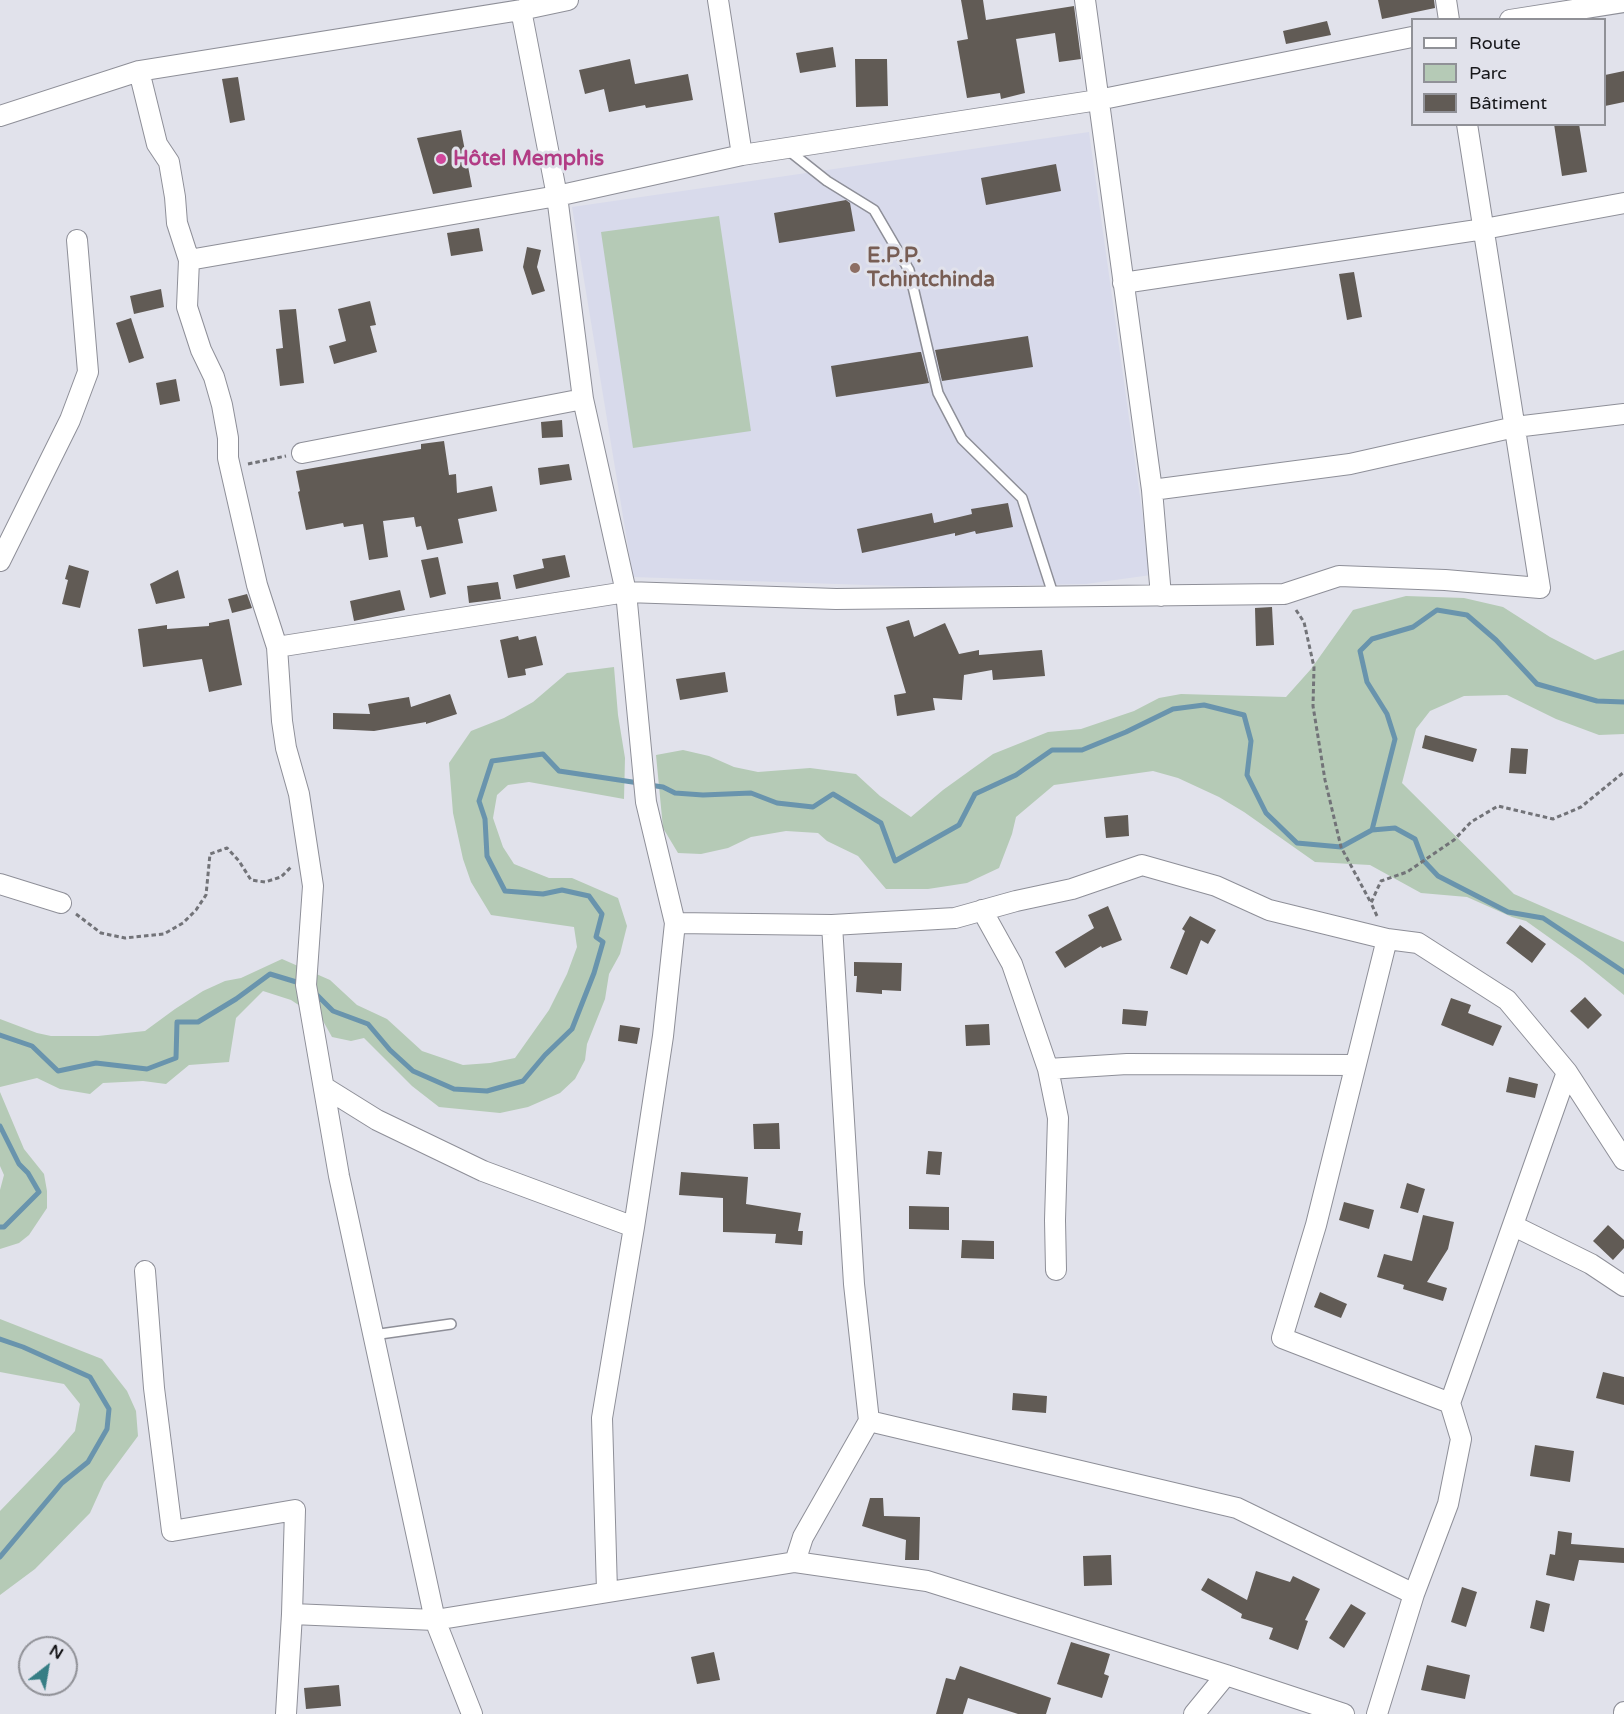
<!DOCTYPE html>
<meta charset="utf-8">
<style>
body{margin:0}
#map{position:relative;width:1624px;height:1714px;overflow:hidden;background:#e1e2eb;font-family:"Varela Round",sans-serif}
canvas{display:block}
.legend{position:absolute;left:1411px;top:18px;width:195px;height:108px;box-sizing:border-box;background:#e1e2eb;border:2px solid #909197;margin:0;padding:8px 10px;list-style:none;font-size:18px;color:#17171a}
.legend li{display:flex;align-items:center;gap:12px;height:30px}
.legend b{width:30px;border:2px solid #909197}
.north{position:absolute;left:18px;top:1636px;width:60px;height:60px;box-sizing:border-box;background:#e1e2eb;border:2px solid #909197;border-radius:50%;rotate:31deg;font-size:16px;font-weight:700;line-height:24px;text-align:center;color:#17171a}
.north::after{content:'';display:block;margin:auto;width:21px;height:27px;background:#367e85;clip-path:polygon(50% 0,100% 100%,50% 72%,0 100%)}
</style>
<div id="map">
<canvas width="1624" height="1714"></canvas>
<ul class="legend">
<li><b style="height:8px;background:#fff"></b>Route</li>
<li><b style="height:16px;background:#b5cab6"></b>Parc</li>
<li><b style="height:16px;background:#615b55"></b>Bâtiment</li>
</ul>
<div class="north">N</div>
</div>
<script>
const context = document.querySelector('canvas').getContext('2d');
context.lineJoin = 'round';
function paint(path, color) {
  context.fillStyle = color;
  context.fill(path, 'evenodd');
}
function poly(rows) {
  const path = new Path2D();
  for (const r of rows) {
    path.moveTo(r[0], r[1]);
    for (let i = 2; i < r.length; i += 2) path.lineTo(r[i], r[i + 1]);
  }
  return path;
}
function strokePath(path, color, width, dash) {
  context.strokeStyle = color;
  context.lineWidth = width;
  context.lineCap = dash ? 'butt' : 'round';
  context.setLineDash(dash || []);
  context.stroke(path);
}
function label(font, color, halo, rows, align = 'center') {
  context.font = font + ' "Varela Round",sans-serif';
  context.lineWidth = 6;
  context.setLineDash([]);
  context.textBaseline = 'middle';
  context.strokeStyle = halo;
  context.fillStyle = color;
  for (const [text, x, y, turn = 0] of rows) {
    context.save();
    context.translate(x, y);
    context.rotate((+turn || 0) * Math.PI / 180);
    context.textAlign = isNaN(turn) ? turn : align;
    if (halo) context.strokeText(text, 0, 0);
    context.fillText(text, 0, 0);
    context.restore();
  }
}
paint(poly([
 [1089,132,1151,575,1086,584,925,587,633,577,572,207]
]), '#d8daeb');
paint(poly([
 [719,216,751,431,633,448,601,232],
 [1406,596,1464,598,1503,607,1550,637,1595,660,1624,650,1624,734,1599,735,1556,719,1507,695,1464,696,1430,711,1416,729,1402,783,1514,894,1624,942,1624,995,1582,961,1526,921,1512,917,1467,897,1421,893,1370,865,1315,862,1244,812,1219,797,1178,778,1153,771,1054,785,1016,817,1012,834,999,868,967,883,928,889,886,889,858,856,827,841,818,833,786,831,751,837,728,848,701,854,678,853,663,828,656,755,683,750,709,756,734,767,758,772,810,768,856,774,880,796,911,817,943,790,993,754,1048,732,1081,729,1134,711,1159,698,1181,694,1286,697,1311,669,1353,610],
 [614,667,618,715,625,758,624,799,529,782,508,785,497,795,493,818,503,847,514,864,549,878,572,878,618,898,627,926,620,954,609,974,605,999,587,1044,585,1060,575,1079,560,1093,528,1107,500,1113,439,1107,412,1086,364,1038,351,1041,332,1037,323,1021,291,1000,263,991,236,1018,229,1062,189,1065,166,1084,143,1081,103,1083,90,1094,60,1089,37,1078,0,1087,0,1019,37,1033,51,1036,98,1036,145,1031,175,1009,203,991,225,981,241,978,282,959,330,980,357,1005,387,1019,422,1051,463,1065,490,1063,515,1058,549,1010,567,974,577,947,574,927,491,915,471,882,463,859,453,813,449,763,471,731,504,718,533,702,567,673],
 [0,1092,24,1149,44,1174,47,1191,47,1208,29,1235,19,1243,0,1249,0,1190,4,1175,0,1166],
 [0,1319,102,1359,127,1391,136,1411,138,1436,104,1482,90,1513,35,1569,0,1595,0,1511,56,1453,75,1431,80,1404,64,1384,0,1372]
]), '#b5cab6');
strokePath(poly([
 [649,785,663,787,675,793,703,795,751,793,777,803,813,807,833,794,881,823,895,861,959,825,975,794,1016,775,1052,750,1082,750,1126,732,1173,709,1204,705,1244,715,1251,741,1247,775,1266,813,1297,843,1341,847,1372,830,1395,739,1387,714,1367,682,1360,651,1372,639,1413,627,1437,610,1467,615,1496,640,1537,684,1597,701,1624,702],
 [1372,830,1395,828,1415,839,1423,860,1438,876,1508,912,1543,918,1624,972],
 [315,993,333,1011,368,1024,390,1050,413,1071,454,1089,487,1091,523,1081,545,1055,572,1029,594,973,603,942,596,937,602,914,589,896,562,890,543,894,505,891,487,856,485,819,479,801,492,761,543,754,559,771,639,783],
 [0,1035,32,1046,58,1071,96,1063,147,1069,176,1058,177,1022,198,1022,236,999,270,974,303,984],
 [0,1126,19,1164,28,1173,39,1192,4,1227,0,1227],
 [0,1339,23,1347,90,1377,109,1409,107,1429,88,1462,62,1483,0,1557]
]), '#6994ad', 5);
paint(poly([
 [961,0,983,0,986,20,1074,6,1081,59,1059,62,1055,33,1016,39,1025,93,1001,99,1000,93,967,98,957,41,968,39],
 [1378,0,1434,0,1435,8,1382,19],
 [1327,21,1331,35,1286,44,1283,31],
 [833,47,836,67,800,73,796,53],
 [630,59,635,84,688,74,693,100,646,108,645,105,609,112,604,89,585,94,579,70],
 [855,59,887,59,888,106,856,107],
 [1624,71,1624,102,1605,106,1605,75],
 [238,77,245,120,230,123,222,79],
 [1554,124,1579,124,1587,172,1562,176],
 [461,130,472,187,433,194,417,138],
 [1056,164,1061,191,986,205,981,178],
 [846,200,850,203,855,231,779,243,774,213],
 [479,228,483,251,451,256,447,233],
 [527,247,541,250,537,267,545,291,532,295,523,267],
 [1354,272,1362,317,1347,320,1339,274],
 [161,289,164,307,134,314,130,296],
 [370,301,376,325,370,326,377,352,334,364,329,346,346,341,338,309],
 [296,309,304,383,280,386,276,349,283,348,279,310],
 [131,318,144,358,129,363,116,323],
 [1028,336,1033,367,942,381,935,350],
 [919,352,921,352,929,383,836,397,831,366],
 [176,379,180,401,160,405,156,383],
 [562,420,563,437,542,438,541,422],
 [444,441,449,475,456,474,457,493,492,486,497,511,458,519,463,543,427,550,421,526,416,527,414,517,383,521,388,557,369,560,363,524,344,527,343,523,306,530,298,492,300,491,296,471,421,449,421,444],
 [569,464,572,480,540,485,538,468],
 [1008,503,1013,527,976,534,975,531,955,536,955,533,862,553,857,529,932,513,934,523,972,514,971,509],
 [565,555,570,577,516,589,513,575,544,568,542,559],
 [438,557,446,594,430,598,421,560],
 [69,565,89,571,80,608,62,604,68,580,65,579],
 [178,570,185,598,156,604,150,584],
 [498,582,501,599,469,603,467,586],
 [400,590,405,610,354,621,350,601],
 [247,594,252,608,232,613,228,599],
 [1272,607,1274,645,1256,646,1255,608],
 [229,619,242,685,209,692,202,659,143,667,138,629,167,625,167,629,209,626,209,623],
 [909,620,914,637,945,623,959,654,979,650,979,655,1042,650,1045,676,993,680,992,670,964,675,962,700,933,698,935,710,897,716,894,695,906,693,886,627],
 [518,636,519,640,536,636,543,665,525,669,526,675,508,678,500,640],
 [725,672,728,692,680,700,676,679],
 [450,694,457,714,426,724,426,722,374,731,333,729,333,713,370,714,368,704,409,697,411,707],
 [1425,735,1477,749,1473,762,1422,748],
 [1511,748,1528,749,1526,774,1509,773],
 [1128,815,1129,836,1106,838,1104,817],
 [1108,906,1122,940,1102,948,1101,946,1065,968,1055,952,1094,928,1088,915],
 [1190,916,1216,930,1208,944,1201,940,1187,975,1170,968,1185,931,1182,929],
 [1520,925,1546,944,1532,963,1506,943],
 [854,962,902,963,901,991,882,990,882,994,856,992,857,976,854,976],
 [1585,997,1602,1015,1588,1029,1570,1011],
 [1451,998,1471,1005,1468,1013,1502,1026,1493,1046,1441,1025],
 [1123,1009,1148,1011,1146,1026,1122,1024],
 [989,1024,990,1045,966,1046,965,1025],
 [620,1025,640,1028,637,1044,618,1041],
 [1509,1077,1538,1084,1535,1098,1506,1092],
 [779,1123,780,1149,754,1149,753,1124],
 [928,1151,942,1152,940,1175,926,1174],
 [681,1172,748,1177,746,1204,801,1213,798,1231,803,1231,802,1245,775,1243,776,1234,723,1232,723,1198,679,1195],
 [1407,1183,1425,1189,1418,1213,1400,1208],
 [1344,1202,1374,1210,1369,1229,1339,1220],
 [909,1206,949,1207,949,1230,909,1229],
 [1423,1215,1454,1222,1448,1249,1427,1282,1447,1288,1443,1301,1403,1289,1404,1285,1377,1277,1384,1254,1412,1261],
 [1608,1225,1624,1240,1624,1248,1613,1260,1593,1241],
 [962,1240,994,1241,994,1259,961,1258],
 [1320,1292,1347,1304,1341,1318,1314,1307],
 [1603,1372,1624,1377,1624,1405,1596,1398],
 [1013,1393,1047,1396,1046,1413,1012,1410],
 [1535,1445,1574,1451,1570,1482,1530,1476],
 [870,1498,883,1498,884,1516,920,1517,919,1560,905,1560,906,1540,862,1526],
 [1558,1531,1572,1533,1571,1544,1624,1548,1624,1563,1579,1560,1574,1581,1546,1575,1550,1554,1555,1555],
 [1111,1555,1112,1585,1084,1586,1083,1556],
 [1256,1571,1290,1582,1293,1576,1320,1589,1305,1620,1308,1621,1298,1650,1269,1639,1273,1628,1241,1618,1242,1614,1201,1590,1208,1578,1247,1600],
 [1462,1587,1477,1592,1466,1627,1451,1622],
 [1536,1600,1550,1604,1544,1632,1530,1628],
 [1351,1604,1366,1613,1344,1648,1329,1638],
 [1071,1642,1110,1654,1104,1674,1109,1676,1102,1698,1057,1684],
 [714,1652,720,1680,697,1684,691,1657],
 [1427,1665,1470,1675,1465,1699,1421,1690],
 [960,1666,1051,1698,1046,1714,1018,1714,968,1698,963,1714,936,1714,946,1678,955,1680],
 [339,1685,341,1706,306,1709,304,1688]
]), '#615b55');
const lane = poly([
 [788,150,827,181,874,210,909,270,938,393,962,439,1022,498,1054,597],
 [373,1335,451,1324]
]);
const street = poly([
 [718,0,742,155],
 [1085,0,1152,490,1161,596],
 [1446,0,1449,20],
 [521,10,557,196,583,399,626,592,646,802,675,923,663,1036,634,1227,602,1418,607,1591],
 [1510,20,1624,2],
 [139,71,157,144,169,162,175,197,177,223,189,260,187,307,201,350,214,377,222,405,228,438,228,458,257,585,277,647,282,721,286,748,299,794,313,886,306,985,339,1176,435,1620,292,1614,286,1714],
 [0,116,139,71,521,10,568,0],
 [189,260,557,196,742,155,1098,100,1412,37],
 [1123,283,1484,229,1624,203],
 [302,453,583,399],
 [1152,490,1350,464,1515,427,1624,414],
 [0,561,70,420,88,372,77,240],
 [277,647,626,592,836,599,1284,594,1339,576,1445,580,1540,588,1467,124],
 [0,884,61,903],
 [982,910,1012,964,1048,1069,1058,1118,1055,1220,1056,1270],
 [675,923,832,925,955,918,1016,901,1072,889,1142,865,1216,886,1269,910,1387,939,1418,943,1507,1000,1567,1072,1624,1160],
 [1387,939,1316,1225,1282,1338,1450,1403],
 [1048,1069,1127,1064,1355,1065],
 [324,1087,377,1120,483,1171,634,1227],
 [1514,1226,1591,1264,1624,1286],
 [145,1271,154,1388,172,1531,295,1510,292,1614],
 [869,1421,1237,1508,1414,1594],
 [795,1562,803,1537,869,1421,854,1284,832,925],
 [472,1714,435,1620,795,1562,927,1581,1226,1675,1344,1714],
 [1194,1714,1226,1675],
 [1377,1714,1414,1594,1448,1504,1461,1439,1450,1403,1567,1072],
 [1624,1714,1624,1712]
]);
strokePath(lane, '#8e8f98', 12);
strokePath(street, '#8e8f98', 22);
strokePath(poly([
 [248,464,286,456],
 [1296,610,1304,622,1314,667,1313,706,1325,780,1341,847,1371,903],
 [76,914,101,933,125,938,164,934,183,923,196,910,206,895,210,854,227,848,239,861,251,880,265,882,281,877,292,866],
 [1377,916,1371,903,1381,881,1407,872,1454,840,1471,822,1498,806,1553,819,1581,807,1624,772]
]), '#727378', 3, [4.5, 3]);
strokePath(lane, '#fff', 9);
strokePath(street, '#fff', 20);
for (const [x, y, r, color] of [
 [441,159,6,"#d1479c"],
 [855,268,6,"#8d6e63"]
]) {
  const dot = new Path2D();
  dot.arc(x, y, r, 0, 2 * Math.PI);
  context.fillStyle = color;
  context.fill(dot);
  strokePath(dot, '#e1e2eb', 2);
}
label('bold 21px', '#b23c85', '#e1e2eb', [
 ["Hôtel Memphis",453,159]
], 'left');
label('bold 21px', '#785e54', '#e1e2eb', [
 ["E.P.P.",867,256],
 ["Tchintchinda",867,280]
], 'left');
</script>
